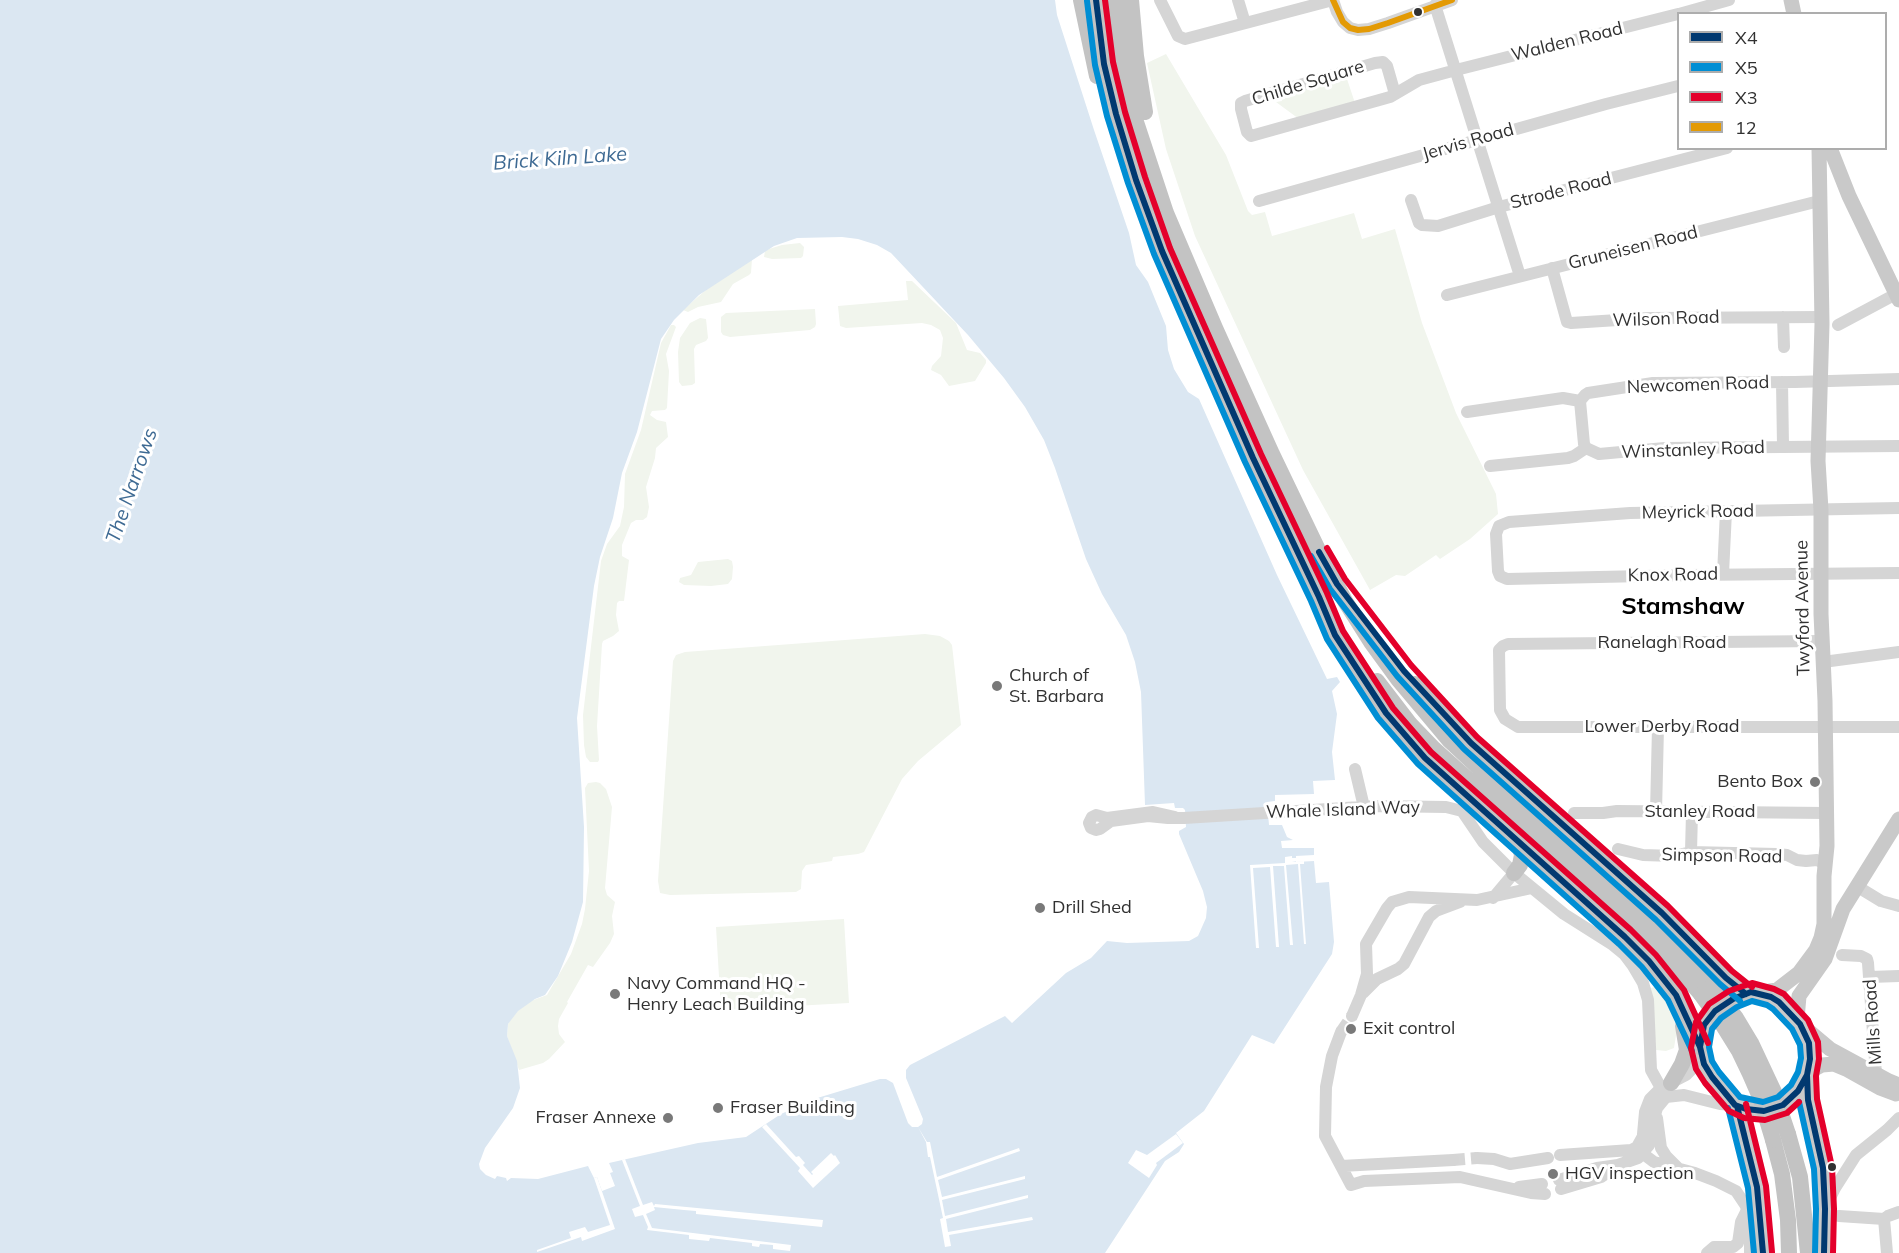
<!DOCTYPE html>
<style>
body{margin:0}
#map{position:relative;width:1899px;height:1253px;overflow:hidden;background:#fff;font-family:Mulish,sans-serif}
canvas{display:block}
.legend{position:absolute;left:1677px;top:12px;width:210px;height:138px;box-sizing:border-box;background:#fff;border:2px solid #adadad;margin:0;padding:8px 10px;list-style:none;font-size:18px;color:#313131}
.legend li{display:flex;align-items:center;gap:12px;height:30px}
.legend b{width:30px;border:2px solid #adadad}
</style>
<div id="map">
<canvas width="1899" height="1253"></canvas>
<ul class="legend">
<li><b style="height:8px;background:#013970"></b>X4</li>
<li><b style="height:8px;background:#008ed4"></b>X5</li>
<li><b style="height:8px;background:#e4002b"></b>X3</li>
<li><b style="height:8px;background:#e39a05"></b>12</li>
</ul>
</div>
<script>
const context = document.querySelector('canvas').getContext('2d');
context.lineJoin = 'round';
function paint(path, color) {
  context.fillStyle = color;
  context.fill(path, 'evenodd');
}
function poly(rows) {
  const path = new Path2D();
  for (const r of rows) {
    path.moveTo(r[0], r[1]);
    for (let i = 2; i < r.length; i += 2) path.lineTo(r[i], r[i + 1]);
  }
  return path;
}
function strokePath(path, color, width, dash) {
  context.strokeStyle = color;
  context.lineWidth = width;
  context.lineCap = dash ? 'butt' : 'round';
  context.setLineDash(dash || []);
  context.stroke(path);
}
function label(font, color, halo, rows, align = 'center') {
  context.font = font + ' Mulish,sans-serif';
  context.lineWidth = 6;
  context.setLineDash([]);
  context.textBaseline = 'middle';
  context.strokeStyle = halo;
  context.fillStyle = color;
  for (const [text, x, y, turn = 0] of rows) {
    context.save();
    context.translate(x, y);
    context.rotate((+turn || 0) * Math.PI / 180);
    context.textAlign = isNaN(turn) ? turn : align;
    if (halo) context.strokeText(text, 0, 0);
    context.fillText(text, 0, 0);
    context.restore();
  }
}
paint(poly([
 [1166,54,1226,155,1248,211,1252,215,1265,212,1272,236,1354,213,1362,239,1395,229,1422,323,1456,413,1496,494,1498,514,1470,539,1440,559,1436,555,1405,576,1396,575,1370,590,1303,470,1195,236,1166,149,1147,63],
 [1346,76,1355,103,1299,119,1276,102,1282,101,1280,94],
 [800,243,804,247,803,256,801,258,772,259,764,257,765,251,769,249,782,245],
 [752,259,751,273,749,275,733,284,721,302,698,307,688,312,683,310,707,289],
 [906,281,912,281,956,323,967,350,980,353,986,360,986,363,975,381,949,386,941,375,931,370,932,366,941,356,943,338,940,330,931,325,922,323,846,328,840,326,838,306,908,300],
 [815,309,816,324,815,327,810,330,730,337,723,335,721,332,721,317,726,313],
 [700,318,706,319,708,338,706,341,696,345,694,349,695,383,692,385,682,386,679,382,678,352,680,338,690,323],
 [671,325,674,325,676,327,666,354,669,371,667,408,665,410,652,411,650,415,657,420,666,422,668,437,656,448,655,458,646,487,649,507,647,517,643,520,636,520,631,523,622,545,622,556,629,560,624,601,619,601,617,603,616,615,619,631,613,636,603,641,602,644,597,726,599,760,598,762,590,762,586,757,584,745,583,715,601,561,607,544,620,526,624,507,625,474,641,430,661,343],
 [728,559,732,561,733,567,732,579,728,584,711,586,684,585,679,582,680,578,691,575,698,562],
 [925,634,940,636,949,641,952,645,961,725,918,761,902,779,864,852,858,854,833,857,832,861,806,865,802,871,801,889,796,892,670,895,660,893,658,881,673,661,676,655,685,652],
 [596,782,600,783,606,789,612,807,605,888,607,895,615,902,612,916,614,934,610,943,593,967,588,965,567,1002,568,1003,559,1019,558,1026,559,1034,565,1042,549,1059,543,1063,519,1070,507,1036,508,1024,514,1014,528,1002,547,995,571,954,582,924,585,909,589,871,585,788,588,783],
 [844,919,849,1003,721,1010,716,927],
 [1658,986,1670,1008,1677,1029,1674,1048,1666,1051,1656,1050,1651,988]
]), '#f1f5ed');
paint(poly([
 [0,0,1055,0,1057,15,1094,130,1129,233,1136,265,1148,282,1166,326,1168,350,1174,369,1188,392,1199,399,1277,575,1327,679,1337,677,1340,682,1332,691,1337,714,1332,752,1335,780,1313,781,1314,794,1275,795,1275,801,1267,802,1269,825,1282,825,1287,837,1293,840,1281,841,1282,848,1314,848,1314,855,1296,856,1296,862,1314,861,1316,883,1329,882,1334,942,1332,954,1274,1044,1252,1035,1204,1111,1176,1133,1184,1144,1179,1152,1165,1161,1105,1253,0,1253],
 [842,237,858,239,877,245,891,253,968,335,1004,378,1025,407,1044,440,1055,468,1086,559,1102,594,1126,635,1135,662,1141,692,1145,805,1174,803,1175,808,1183,808,1185,810,1186,827,1179,831,1179,834,1203,891,1207,907,1206,918,1198,936,1189,941,1127,943,1107,941,1091,958,1066,973,1012,1023,1005,1016,910,1065,906,1070,906,1078,923,1119,922,1124,918,1127,912,1127,908,1123,893,1083,886,1079,880,1079,814,1099,781,1114,746,1137,698,1143,609,1163,613,1172,610,1173,615,1186,602,1191,597,1177,594,1178,588,1166,538,1179,511,1178,507,1181,506,1178,497,1176,495,1179,486,1175,480,1169,479,1164,485,1148,513,1108,520,1088,517,1061,507,1036,508,1024,518,1011,535,999,545,995,558,976,572,942,583,902,584,827,577,718,594,586,600,557,613,518,622,473,637,432,661,339,674,320,699,295,774,246,797,238]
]), '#dbe7f2');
paint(poly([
 [1292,856,1292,858,1296,858,1296,861,1292,862,1304,861,1304,864,1300,864,1306,944,1304,944,1298,864,1286,865,1293,945,1290,945,1284,866,1273,866,1279,947,1276,947,1270,867,1253,868,1259,948,1256,948,1250,865,1285,863,1285,857],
 [766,1124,796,1157,799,1156,805,1163,803,1165,812,1175,813,1174,811,1172,831,1153,834,1156,835,1155,840,1163,813,1188,798,1171,800,1168,762,1127],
 [918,1127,927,1142,930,1142,937,1177,1019,1148,1020,1151,938,1180,942,1197,1025,1176,1025,1179,942,1200,945,1216,1028,1195,1028,1198,946,1219,948,1232,1032,1217,1033,1220,949,1235,951,1246,945,1247,940,1219,943,1218,930,1157,928,1157,926,1142],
 [1176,1134,1183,1143,1156,1163,1157,1165,1149,1178,1128,1163,1136,1150,1147,1155],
 [625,1159,643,1205,652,1202,654,1206,655,1204,823,1220,822,1227,696,1214,696,1211,684,1210,654,1207,655,1210,646,1214,652,1228,791,1245,790,1251,773,1249,773,1245,760,1244,759,1247,752,1246,752,1243,710,1238,709,1241,689,1239,689,1235,647,1230,648,1227,643,1215,635,1217,632,1209,640,1206,622,1160],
 [597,1177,615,1229,582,1241,581,1237,537,1252,537,1250,571,1238,569,1232,585,1227,588,1232,610,1225,594,1178]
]), '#fff');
strokePath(poly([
 [1341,1032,1352,1016],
 [1453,1160,1477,1158]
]), '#d6d6d6', 12, [12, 6]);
strokePath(poly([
 [1160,0,1178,36,1185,39,1333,0],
 [1238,0,1245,23],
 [1333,0,1337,12,1343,22,1350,28,1358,30,1369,29,1388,23,1452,0],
 [1435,5,1520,276],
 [1679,14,1729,0],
 [1395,94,1387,66,1383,62,1375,63,1245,101,1241,103,1241,109,1247,132,1251,136,1390,97,1419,80,1456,70,1678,14],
 [1411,200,1419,223,1422,225,1438,226,1499,207,1727,148],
 [1259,201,1606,104,1678,86],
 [1552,268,1567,322,1571,323,1649,318,1822,317],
 [1447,295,1819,201],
 [1783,317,1784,347],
 [1838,325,1896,294],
 [1782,382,1783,446],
 [1580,401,1585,395,1588,393,1653,383,1795,382,1899,379],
 [1580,401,1584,444,1586,448],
 [1467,412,1563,398,1580,401],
 [1586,448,1599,454,1665,448,1899,446],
 [1490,466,1568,458,1574,456,1586,448],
 [1899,508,1630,513,1509,522,1499,526,1496,534,1498,571,1500,576,1507,579,1690,575,1899,573],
 [1723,574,1726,511],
 [1822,641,1508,644,1503,646,1499,650,1500,710,1505,719,1518,727,1899,727],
 [1823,662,1899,652],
 [1355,769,1364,807],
 [1656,812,1658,727],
 [1574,813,1603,813,1617,811,1826,813],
 [1175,817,1153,812,1107,818,1096,815,1092,817,1089,823,1091,828,1096,830,1100,829,1111,821,1148,816,1168,818,1184,818,1377,806,1446,807,1462,811,1483,842,1514,873,1564,914,1613,945,1624,954,1633,966,1643,983,1648,1000,1651,1070,1666,1097],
 [1618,849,1643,855,1674,856,1691,852,1777,854,1787,855,1797,860,1806,861,1817,860,1825,864],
 [1691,852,1692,812],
 [1858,887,1881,901,1899,906],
 [1493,898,1514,873],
 [1842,955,1861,956,1867,959,1868,963,1876,1074],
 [1870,977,1899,976],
 [1363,993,1377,979,1398,969,1404,964,1429,917,1436,911,1460,902],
 [1352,1016,1361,995,1367,974,1366,944,1387,908,1392,902,1409,897,1477,900,1532,888],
 [1341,1032,1332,1056,1326,1087,1325,1136,1351,1185,1364,1181,1460,1177,1531,1193,1545,1194],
 [1700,1049,1692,1069,1686,1075,1661,1088,1650,1099,1645,1112,1642,1145,1646,1156,1654,1162,1695,1173,1716,1181,1736,1191,1746,1206,1750,1228,1750,1253],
 [1657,1118,1661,1148,1666,1156,1678,1168],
 [1560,1155,1631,1150,1637,1147,1642,1138],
 [1477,1158,1494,1159,1510,1164,1548,1158],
 [1341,1166,1453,1160],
 [1559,1180,1597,1168,1618,1165,1638,1158,1649,1145,1651,1130,1657,1108,1666,1097,1684,1095,1720,1104,1735,1105],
 [1519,1187,1542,1184],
 [1561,1189,1601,1177,1614,1168],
 [1825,1208,1835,1188,1856,1155,1887,1130,1899,1118],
 [1839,1216,1884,1219,1888,1216,1899,1212],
 [1884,1219,1887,1253],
 [1707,1253,1714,1247,1733,1247,1738,1243,1741,1222,1746,1212]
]), '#d5d5d5', 12);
strokePath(poly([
 [1791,0,1794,14],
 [1830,148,1849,196,1899,300],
 [1757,993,1777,990,1799,973,1816,950,1821,938,1824,924,1824,876,1827,846,1825,701,1821,614,1821,510,1818,461,1822,324,1819,148],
 [1797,1019,1799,996,1825,959,1843,909,1899,819],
 [1805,1028,1830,1049,1889,1081,1899,1085],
 [1808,1072,1822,1065,1834,1064,1846,1069,1880,1088,1896,1094],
 [1807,1075,1798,1091,1783,1105,1764,1111,1746,1109,1735,1105,1712,1077,1704,1064,1700,1047,1704,1025,1715,1011,1733,999,1751,992,1771,997,1779,1002,1800,1024,1809,1043,1810,1059,1807,1075,1808,1100,1823,1168,1825,1209,1824,1253],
 [1737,1106,1757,1187,1763,1253]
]), '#c9c9c9', 15);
strokePath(poly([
 [1081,0,1097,76],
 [1096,0,1104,64,1116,114,1136,180,1162,251,1253,458,1319,597,1335,635,1386,713,1425,758,1625,937,1649,961,1676,995,1700,1047],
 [1115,0,1125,75,1136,122,1166,213,1215,328,1272,454,1320,554,1345,601,1371,642,1398,679,1450,741,1521,807,1642,915,1682,952,1712,986],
 [1131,0,1136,56,1145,112],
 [1377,681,1410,724,1434,749,1542,846,1599,894,1672,961,1701,994],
 [1415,684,1471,743,1662,913,1726,978,1746,994],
 [1514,873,1520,865,1522,855,1519,843],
 [1671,1083,1682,1064,1687,1050,1683,1026],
 [1788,1134,1800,1177,1808,1253],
 [1773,1140,1782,1174,1788,1220,1789,1253]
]), '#c3c3c3', 16);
strokePath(poly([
 [1712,986,1736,1018,1751,1043,1774,1092,1788,1134],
 [1701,994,1721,1022,1739,1051,1750,1074,1760,1097,1773,1140]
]), '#c3c3c3', 16);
strokePath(poly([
 [1096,0,1104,64,1116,114,1136,180,1162,251,1253,458,1319,597,1335,635,1386,713,1425,758,1625,937,1649,961,1676,995,1700,1047],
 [1319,552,1337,584,1404,671,1471,743,1662,913,1726,978,1746,994],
 [1751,992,1771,997,1779,1002,1800,1024,1809,1043,1810,1059,1807,1075,1798,1091,1783,1105,1764,1111,1746,1109,1735,1105,1712,1077,1704,1064,1700,1047,1704,1025,1715,1011,1733,999,1751,992],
 [1807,1075,1808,1100,1823,1168,1825,1209,1824,1253],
 [1737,1106,1757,1187,1763,1253]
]), '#013970', 6);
strokePath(poly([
 [1087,1,1095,65,1107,116,1128,183,1154,254,1245,462,1311,601,1327,639,1378,718,1418,764,1619,944,1642,967,1668,1000,1692,1051],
 [1311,556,1330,589,1397,676,1464,749,1656,920,1720,984,1740,1001],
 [1752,1001,1767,1005,1773,1009,1792,1029,1800,1045,1801,1058,1798,1072,1791,1085,1778,1097,1763,1102,1740,1097,1719,1072,1712,1061,1709,1047,1712,1029,1721,1018,1737,1007,1752,1001],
 [1799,1102,1814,1169,1816,1209,1815,1253],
 [1728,1108,1748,1188,1754,1253]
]), '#008ed4', 6);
strokePath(poly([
 [1105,0,1113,62,1125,112,1145,177,1170,248,1261,454,1327,593,1343,631,1393,708,1431,752,1631,930,1656,955,1684,990,1708,1043],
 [1327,548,1345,579,1411,665,1477,737,1668,906,1732,971,1752,987],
 [1799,1102,1787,1113,1765,1120,1744,1118,1729,1111,1705,1083,1696,1069,1691,1048,1696,1022,1709,1004,1729,991,1752,983,1774,989,1784,994,1808,1020,1818,1042,1819,1059,1816,1076,1817,1099,1832,1167,1834,1209,1833,1253],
 [1746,1104,1766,1186,1772,1252]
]), '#e4002b', 6);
strokePath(poly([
 [1333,0,1343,22,1350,28,1358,30,1369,29,1388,23,1452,0]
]), '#e39a05', 6);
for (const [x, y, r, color] of [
 [1418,12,5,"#313131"],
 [997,686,6,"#797979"],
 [1815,782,6,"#797979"],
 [1040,908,6,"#797979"],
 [615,994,6,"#797979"],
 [1351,1029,6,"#797979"],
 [718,1108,6,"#797979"],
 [668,1118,6,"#797979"],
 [1832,1167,5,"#313131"],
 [1553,1174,6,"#797979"]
]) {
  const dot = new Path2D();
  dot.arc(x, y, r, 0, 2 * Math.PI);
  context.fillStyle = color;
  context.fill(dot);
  strokePath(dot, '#fff', 2);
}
label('18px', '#313131', '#fff', [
 ["Walden Road",1567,42,-14],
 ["Childe Square",1308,83,-17],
 ["Jervis Road",1468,142,-16],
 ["Strode Road",1561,191,-14],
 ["Gruneisen Road",1633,248,-14],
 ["Wilson Road",1666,319,-2],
 ["Newcomen Road",1698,385,-2],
 ["Winstanley Road",1693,450,-2],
 ["Meyrick Road",1698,512,-1],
 ["Knox Road",1673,575,-1],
 ["Twyford Avenue",1803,608,-91],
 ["Ranelagh Road",1662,643],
 ["Lower Derby Road",1662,727],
 ["Whale Island Way",1343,810,-2],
 ["Stanley Road",1700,812],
 ["Simpson Road",1722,856,1],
 ["Mills Road",1873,1022,-94]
]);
label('18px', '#313131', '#fff', [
 ["Church of",1009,676],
 ["St. Barbara",1009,697],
 ["Bento Box",1803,782,"right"],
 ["Drill Shed",1052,908],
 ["Navy Command HQ -",627,984],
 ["Henry Leach Building",627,1005],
 ["Exit control",1363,1029],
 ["Fraser Building",730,1108],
 ["Fraser Annexe",656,1118,"right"],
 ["HGV inspection",1565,1174]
], 'left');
label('italic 20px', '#3e6a93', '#fff', [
 ["Brick Kiln Lake",560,159,-4],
 ["The Narrows",132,486,-71]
]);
label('bold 24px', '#000', '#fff', [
 ["Stamshaw",1683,607]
]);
</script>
